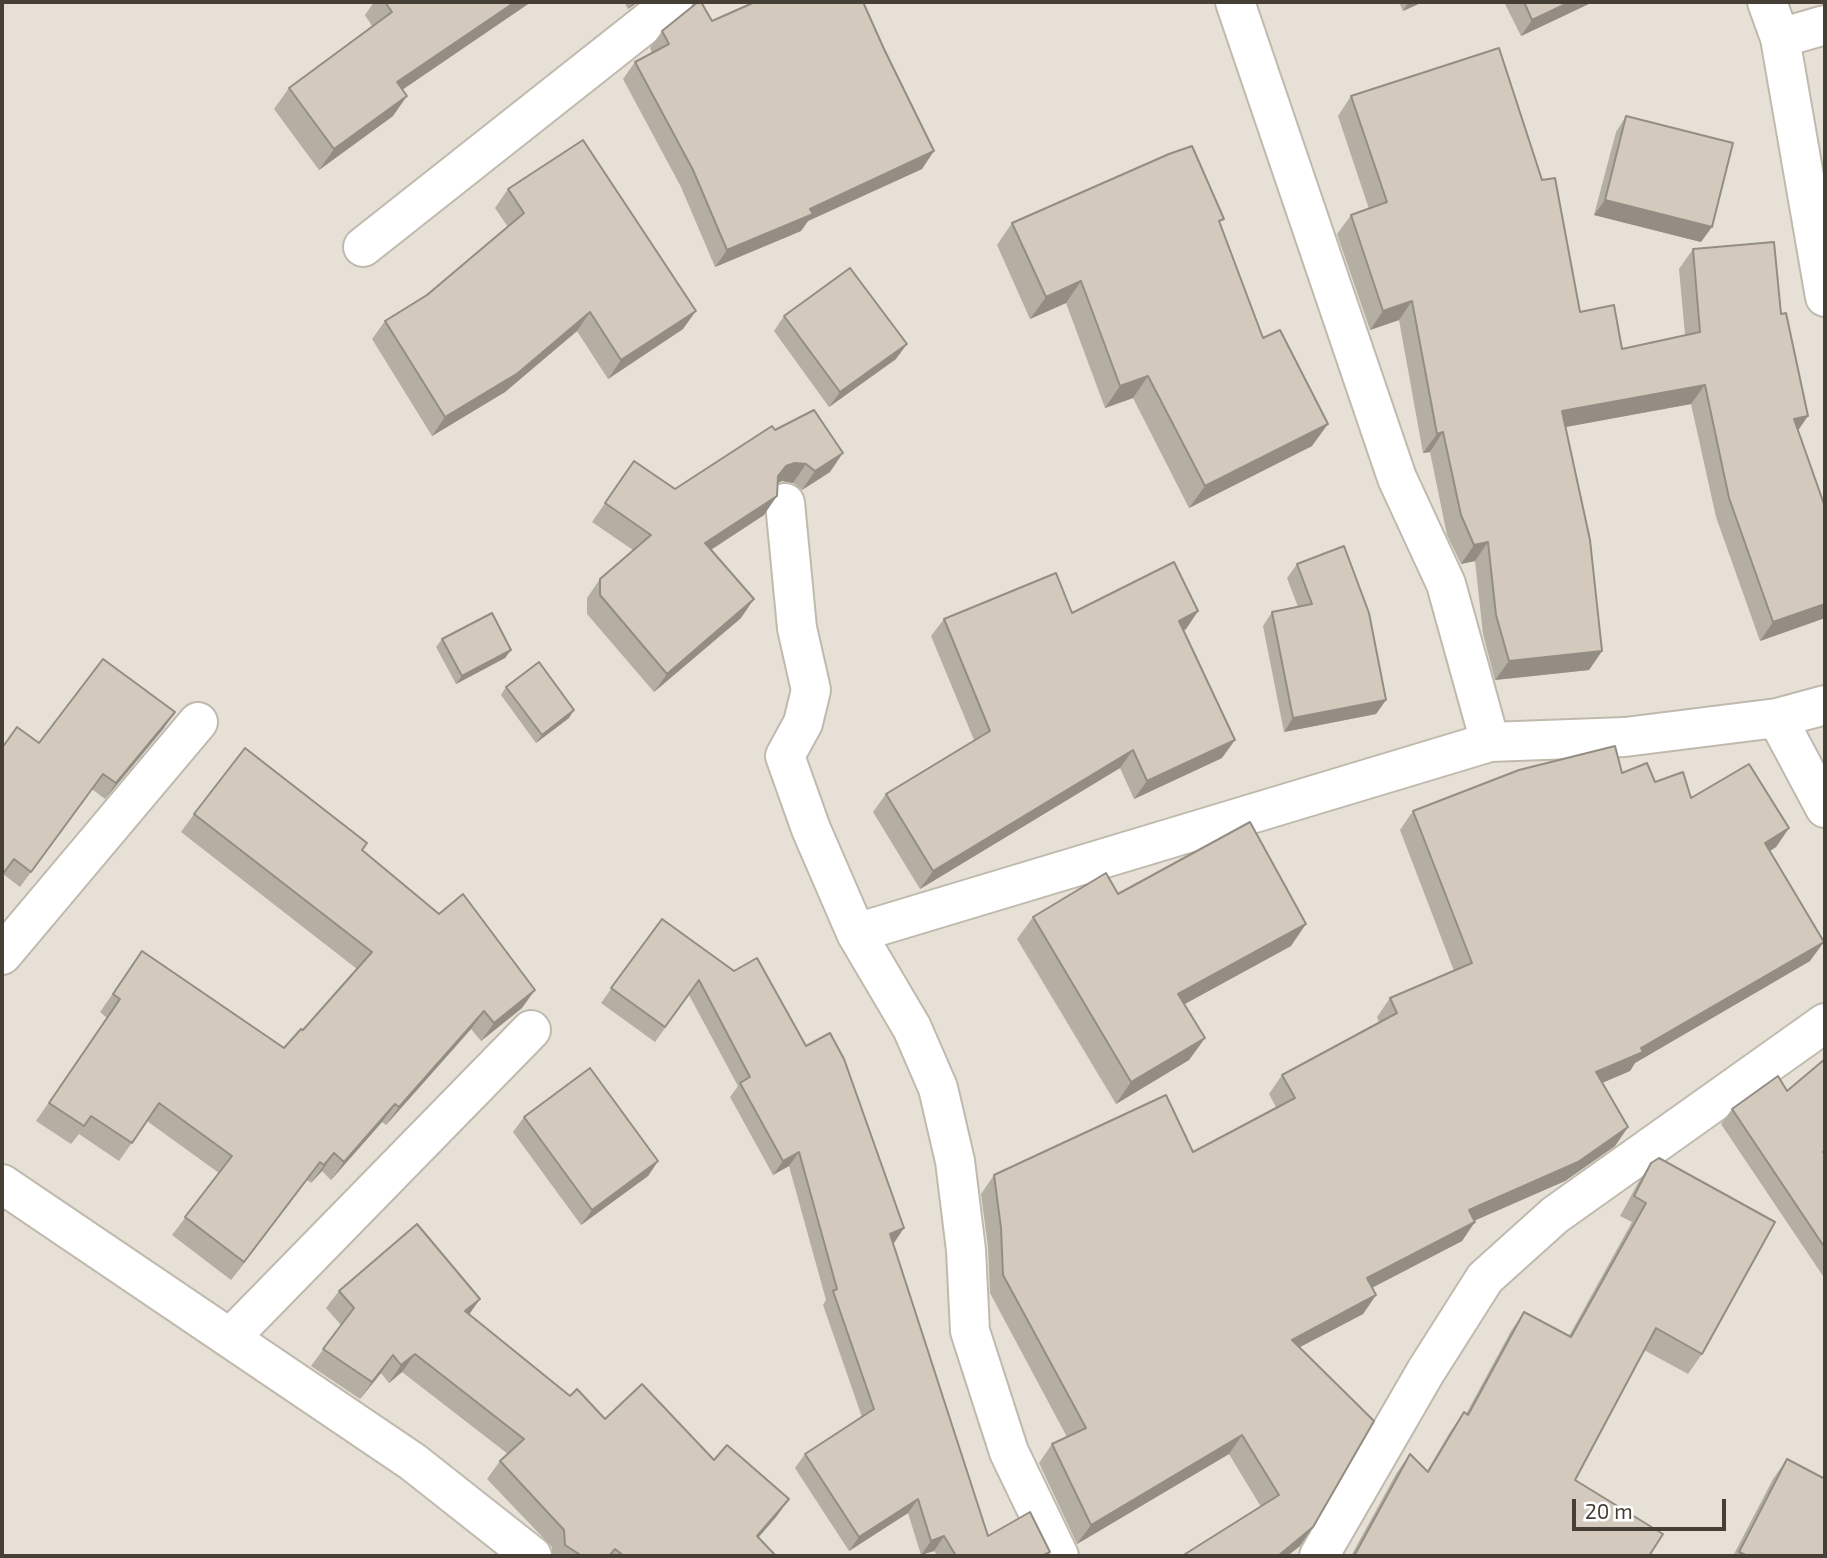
<!DOCTYPE html>
<style>
body{margin:0}
#map{position:relative;width:1827px;height:1558px;overflow:hidden;background:#f2efe7;font-family:"Exo 2",sans-serif}
canvas{display:block}
.frame{position:absolute;inset:0;border:4px solid #453f36;pointer-events:none}
.scale{position:absolute;left:1572px;top:1499px;width:154px;height:32px;box-sizing:border-box;border:4px solid #453f36;border-top:0;padding-left:9px;font-size:21px;line-height:24px;white-space:nowrap;color:#453f36;-webkit-text-stroke:5px #fff;paint-order:stroke}
</style>
<div id="map">
<canvas width="1827" height="1558"></canvas>
<div class="frame"></div>
<div class="scale">20 m</div>
</div>
<script>
const context = document.querySelector('canvas').getContext('2d');
context.lineJoin = 'round';
function paint(path, color) {
  context.fillStyle = color;
  context.fill(path, 'evenodd');
}
function poly(rows) {
  const path = new Path2D();
  for (const r of rows) {
    path.moveTo(r[0], r[1]);
    for (let i = 2; i < r.length; i += 2) path.lineTo(r[i], r[i + 1]);
  }
  return path;
}
function strokePath(path, color, width, dash) {
  context.strokeStyle = color;
  context.lineWidth = width;
  context.lineCap = dash ? 'butt' : 'round';
  context.setLineDash(dash || []);
  context.stroke(path);
}
paint(poly([
 [2,2,1825,2,1825,1556,2,1556]
]), '#e6e0d6');
const minor = poly([
 [1235,2,1397,478,1446,584,1490,742],
 [1767,2,1780,38,1825,297],
 [1780,38,1825,25],
 [363,247,673,2],
 [785,503,797,628,811,690,803,723,785,756,811,829,856,933,912,1028,938,1088,955,1161,966,1250,970,1331,1009,1452,1059,1556],
 [1777,718,1825,808],
 [856,933,1490,742,1625,737,1777,718,1825,705],
 [2,955,198,722],
 [2,1184,413,1462,532,1556],
 [230,1338,531,1030],
 [1319,1556,1426,1371,1485,1278,1555,1215,1825,1023]
]);
strokePath(minor, '#c0b9ad', 42);
strokePath(minor, '#fff', 38);
paint(poly([
 [374,2,531,2,403,89,393,116,319,170,274,109,289,88,372,26,365,15],
 [624,2,638,2,628,9],
 [1399,2,1423,2,1403,11],
 [1504,2,1593,2,1521,36],
 [712,21,922,169,808,221,801,231,715,267,681,187,623,79,635,62,652,53,650,48,662,31],
 [1351,96,1580,312,1622,349,1685,335,1679,269,1693,249,1781,314,1825,618,1760,641,1716,517,1691,404,1566,427,1602,651,1589,670,1495,680,1483,634,1475,561,1461,564,1447,535,1430,452,1423,453,1399,320,1370,330,1337,234,1351,215,1369,209,1338,116],
 [1626,116,1701,242,1594,215,1616,132],
 [508,189,683,329,608,379,577,331,505,392,432,436,372,339,385,321,427,295,508,227,495,208],
 [1012,223,1220,224,1263,338,1312,446,1189,508,1133,398,1105,408,1066,303,1030,319,997,245],
 [784,316,896,359,829,407,774,331],
 [775,430,830,472,802,490,793,483,782,481,778,483,764,515,711,550,741,618,654,692,587,614,587,598,600,579,633,550,592,522,634,461,675,489],
 [1297,564,1386,700,1376,714,1284,732,1263,626,1272,612,1298,607,1287,578],
 [1198,611,1186,629,1184,630,1222,758,1134,799,1120,768,920,889,873,812,886,794,974,740,931,636,944,619,1072,613],
 [442,639,511,650,505,658,456,684,436,647],
 [506,687,569,718,536,743,501,695],
 [164,728,105,799,92,789,20,887,3,874,2,876,2,748],
 [1622,773,1655,782,1691,798,1789,828,1776,847,1770,851,1810,961,1635,1063,1630,1071,1602,1083,1628,1127,1615,1146,1565,1181,1474,1221,1462,1241,1372,1288,1376,1295,1363,1314,1300,1347,1313,1527,1300,1546,1287,1556,1182,1556,1261,1507,1229,1454,1077,1544,1039,1463,1052,1444,1067,1437,990,1293,988,1247,981,1194,994,1175,1193,1152,1276,1107,1269,1094,1282,1075,1379,1022,1377,1017,1390,998,1454,971,1400,830,1413,811],
 [194,814,362,850,522,1008,481,1041,471,1029,386,1125,382,1122,331,1180,322,1171,311,1183,307,1180,231,1280,172,1235,219,1173,147,1121,119,1161,79,1134,71,1144,36,1121,107,1018,100,1012,142,951,284,1048,303,1030,357,969,181,832],
 [1118,894,1291,946,1184,1004,1205,1038,1189,1060,1116,1104,1017,939,1033,917],
 [662,919,893,1243,988,1536,1050,1552,1047,1556,938,1556,934,1551,921,1555,908,1513,849,1551,795,1468,805,1454,862,1417,823,1305,826,1300,789,1166,773,1175,730,1097,738,1086,689,995,655,1042,601,1003],
 [1825,1059,1825,1279,1721,1124,1732,1109,1787,1091],
 [524,1117,658,1161,648,1176,581,1225,513,1132],
 [1651,1163,1702,1354,1688,1374,1644,1350,1575,1480,1649,1556,1351,1556,1396,1474,1410,1454,1427,1471,1450,1432,1464,1412,1466,1414,1511,1331,1524,1312,1569,1336,1632,1222,1620,1216,1638,1183],
 [339,1291,469,1315,570,1396,605,1419,714,1460,789,1499,776,1517,758,1538,776,1556,552,1556,552,1547,487,1479,500,1461,508,1454,402,1372,389,1383,381,1373,360,1399,311,1366,341,1325,326,1308],
 [1787,1459,1825,1556,1733,1556,1773,1479]
]), '#b5aea3');
paint(poly([
 [515,2,531,2,383,103,397,82],
 [634,2,638,2,628,9],
 [1409,2,1423,2,1403,11],
 [1570,2,1593,2,1521,36,1532,20],
 [407,96,393,116,319,170,334,149],
 [934,151,922,169,808,221,801,231,715,267,727,250,810,209],
 [1605,200,1712,227,1701,242,1594,215],
 [1081,281,1066,303,1030,319,1046,297],
 [1412,301,1399,320,1370,330,1383,311],
 [696,311,683,329,608,379,621,360],
 [590,312,577,331,505,392,432,436,445,417],
 [907,344,896,359,829,407,840,392],
 [1148,376,1133,398,1105,408,1120,386],
 [1705,385,1691,404,1549,430,1562,411],
 [1808,416,1795,435,1794,419],
 [1328,424,1312,446,1189,508,1205,486],
 [1443,432,1430,452,1423,453,1437,434],
 [843,453,830,472,802,490,815,471],
 [795,463,806,464,793,483,782,481,773,485,778,476,786,466],
 [777,496,764,515,692,562,705,543],
 [1488,542,1475,561,1461,564,1474,545],
 [754,599,741,618,654,692,667,674],
 [1825,604,1825,618,1760,641,1773,622],
 [1198,611,1186,629,1167,638,1179,621],
 [511,650,505,658,456,684,462,676],
 [1602,651,1589,670,1495,680,1509,661],
 [1386,700,1376,714,1284,732,1293,718],
 [574,710,569,718,536,743,542,735],
 [175,712,164,728,105,799,116,783],
 [1235,740,1222,758,1134,799,1147,781],
 [1133,750,1120,768,920,889,933,871],
 [1789,828,1776,847,1752,862,1765,843],
 [1306,924,1291,946,1163,1016,1178,994],
 [1824,942,1810,961,1635,1063,1630,1071,1583,1091,1596,1072,1641,1048],
 [535,990,522,1008,481,1041,494,1023],
 [484,1011,471,1029,386,1125,399,1107],
 [1205,1038,1189,1060,1116,1104,1131,1082],
 [395,1104,382,1122,331,1180,344,1162],
 [1628,1127,1615,1146,1565,1181,1455,1229,1469,1210],
 [799,1152,789,1166,773,1175,783,1161],
 [334,1153,322,1171,311,1183,324,1165],
 [658,1161,648,1176,581,1225,592,1210],
 [320,1162,307,1180,231,1280,244,1262],
 [1475,1222,1462,1241,1354,1297,1367,1278],
 [904,1228,894,1243,880,1248,890,1234],
 [1376,1295,1363,1314,1279,1358,1292,1340],
 [480,1299,468,1316,465,1311],
 [415,1354,402,1372,389,1383,401,1365],
 [393,1355,381,1373,360,1399,372,1382],
 [1242,1435,1229,1454,1077,1544,1091,1525],
 [789,1499,776,1517,744,1554,757,1536],
 [918,1499,908,1513,849,1551,859,1537],
 [1313,1527,1300,1546,1287,1556,1278,1556],
 [944,1536,934,1551,921,1555,931,1541]
]), '#948d84');
const building = poly([
 [385,2,515,2,397,82,407,96,334,149,289,88,392,12,385,2],
 [698,2,701,2,712,21,755,2,863,2,884,49,934,151,810,209,813,214,727,250,693,170,635,62,669,44,662,31,698,2],
 [1524,2,1570,2,1532,20,1524,2],
 [1499,48,1542,180,1555,178,1580,312,1614,305,1622,349,1700,332,1693,249,1774,242,1781,314,1786,313,1808,416,1794,419,1825,507,1825,604,1773,622,1729,498,1705,385,1562,411,1590,540,1602,651,1509,661,1496,615,1488,542,1474,545,1461,515,1443,432,1437,434,1412,301,1383,311,1351,215,1387,202,1351,96,1499,48],
 [1626,116,1733,143,1712,227,1605,200,1626,116],
 [583,140,696,311,621,360,590,312,518,373,445,417,385,321,427,295,524,213,508,189,583,140],
 [1192,146,1224,219,1219,221,1263,338,1280,330,1328,424,1205,486,1148,376,1120,386,1081,281,1046,297,1012,223,1169,154,1192,146],
 [850,268,907,344,840,392,784,316,850,268],
 [814,410,843,453,815,471,806,464,795,463,786,466,778,476,777,496,705,543,754,599,667,674,600,595,600,579,651,535,605,503,634,461,675,489,772,426,775,430,814,410],
 [1344,546,1369,613,1386,700,1293,718,1272,612,1312,604,1297,564,1344,546],
 [1174,562,1198,611,1179,621,1235,740,1147,781,1133,750,933,871,886,794,990,731,944,619,1056,573,1072,613,1174,562],
 [492,613,511,650,462,676,442,639,492,613],
 [103,659,175,712,116,783,103,774,31,872,14,859,2,875,2,748,17,727,39,743,103,659],
 [539,662,574,710,542,735,506,687,539,662],
 [1615,746,1622,773,1647,763,1655,782,1683,772,1691,798,1749,764,1789,828,1765,843,1824,942,1641,1048,1643,1052,1596,1072,1628,1127,1578,1162,1469,1210,1475,1222,1367,1278,1376,1295,1292,1340,1374,1421,1313,1527,1278,1556,1182,1556,1279,1495,1242,1435,1091,1525,1052,1444,1086,1428,1003,1275,1001,1228,994,1175,1166,1095,1193,1152,1295,1098,1282,1075,1397,1013,1390,998,1472,963,1413,811,1519,770,1615,746],
 [245,748,367,843,362,850,439,914,463,894,535,990,494,1023,484,1011,399,1107,395,1104,344,1162,334,1153,324,1165,320,1162,244,1262,185,1217,232,1156,159,1103,132,1143,91,1116,84,1126,49,1103,120,999,113,994,142,951,284,1048,301,1029,303,1030,372,952,194,814,245,748],
 [1250,822,1306,924,1178,994,1205,1038,1131,1082,1033,917,1106,873,1118,894,1250,822],
 [662,919,734,971,757,958,806,1046,830,1033,844,1059,904,1228,890,1234,988,1536,1030,1512,1050,1552,1042,1556,956,1556,944,1536,931,1541,918,1499,859,1537,805,1454,874,1409,833,1291,837,1289,799,1152,783,1161,740,1083,750,1077,699,980,665,1027,611,988,662,919],
 [1825,1059,1825,1150,1823,1152,1825,1153,1825,1248,1732,1109,1778,1076,1787,1091,1825,1059],
 [590,1068,658,1161,592,1210,524,1117,590,1068],
 [1659,1158,1775,1222,1702,1354,1656,1328,1575,1480,1663,1534,1649,1556,1354,1556,1410,1454,1428,1472,1464,1412,1468,1415,1524,1312,1571,1337,1646,1203,1634,1196,1651,1163,1659,1158],
 [417,1224,480,1299,465,1311,570,1396,577,1389,605,1419,642,1384,714,1460,727,1445,789,1499,757,1536,776,1556,624,1556,615,1549,609,1556,582,1556,565,1545,564,1530,500,1461,524,1439,415,1354,401,1365,393,1355,372,1382,323,1349,354,1308,339,1291,417,1224],
 [1787,1459,1825,1479,1825,1556,1748,1556,1739,1552,1787,1459]
]);
paint(building, '#d3cabd');
strokePath(building, '#948d84', 2);
</script>
